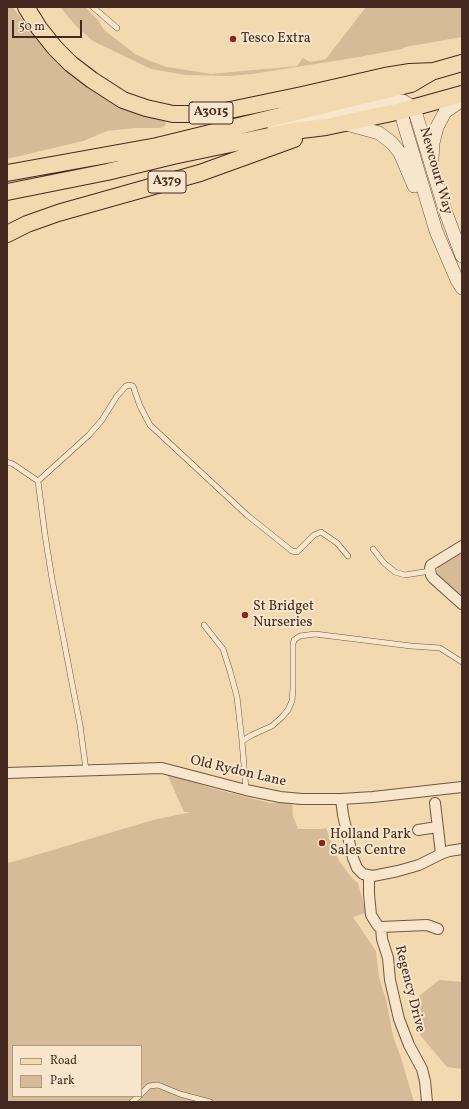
<!DOCTYPE html>
<style>
body{margin:0}
#map{position:relative;width:469px;height:1109px;overflow:hidden;background:#f3d9af;font-family:Vollkorn,serif}
canvas{display:block}
.frame{position:absolute;inset:0;border:8px solid #442920;pointer-events:none}
.legend{position:absolute;left:12px;top:1045px;width:130px;height:52px;box-sizing:border-box;background:#f7e6cb;border:1px solid #af9a87;margin:0;padding:5px 7px;list-style:none;font-size:12px;color:#442920}
.legend li{display:flex;align-items:center;gap:8px;height:20px}
.legend b{width:20px;border:1px solid #af9a87}
.scale{position:absolute;left:12px;top:20px;width:70px;height:18px;box-sizing:border-box;border:2px solid #442920;border-top:0;padding-left:5px;font-size:12px;line-height:14px;white-space:nowrap;color:#442920;-webkit-text-stroke:3px #f7e6cb;paint-order:stroke}
</style>
<div id="map">
<canvas width="469" height="1109"></canvas>
<div class="frame"></div>
<ul class="legend">
<li><b style="height:5px;background:#f3d9af"></b>Road</li>
<li><b style="height:11px;background:#d5bb97"></b>Park</li>
</ul>
<div class="scale">50 m</div>
</div>
<script>
const context = document.querySelector('canvas').getContext('2d');
context.lineJoin = 'round';
function paint(path, color) {
  context.fillStyle = color;
  context.fill(path, 'evenodd');
}
function poly(rows) {
  const path = new Path2D();
  for (const r of rows) {
    path.moveTo(r[0], r[1]);
    for (let i = 2; i < r.length; i += 2) path.lineTo(r[i], r[i + 1]);
  }
  return path;
}
function strokePath(path, color, width, dash) {
  context.strokeStyle = color;
  context.lineWidth = width;
  context.lineCap = dash ? 'butt' : 'round';
  context.setLineDash(dash || []);
  context.stroke(path);
}
function label(font, color, halo, rows, align = 'center') {
  context.font = font + ' Vollkorn,serif';
  context.lineWidth = 4;
  context.setLineDash([]);
  context.textBaseline = 'middle';
  context.strokeStyle = halo;
  context.fillStyle = color;
  for (const [text, x, y, turn = 0] of rows) {
    context.save();
    context.translate(x, y);
    context.rotate((+turn || 0) * Math.PI / 180);
    context.textAlign = isNaN(turn) ? turn : align;
    if (halo) context.strokeText(text, 0, 0);
    context.fillText(text, 0, 0);
    context.restore();
  }
}
paint(poly([
 [7,7,12,7,54,57,97,91,114,105,166,121,165,126,160,128,135,128,107,131,83,141,7,159],
 [60,7,85,7,98,20,104,30,135,54,150,61,167,67,211,74,297,66,303,58,310,62,326,59,366,7,462,7,462,37,405,47,402,49,353,58,252,74,229,76,186,75,151,69,93,41,76,26],
 [462,550,462,597,437,574,439,563],
 [167,774,215,789,270,803,292,803,293,816,298,829,322,829,326,828,339,861,352,878,358,883,366,913,353,917,376,951,379,977,383,991,386,999,393,1036,401,1058,414,1102,7,1102,7,863,16,861,153,820,191,812,184,812],
 [13,1046,141,1046,141,1096,13,1096],
 [439,980,462,982,462,1069,447,1067,420,1035,414,1000]
]), '#d5bb97');
const service = poly([
 [93,7,117,28],
 [7,462,13,464,38,481],
 [373,549,384,563,395,572,405,575,430,571],
 [204,625,223,649,230,671,237,697,242,741,246,790],
 [242,741,252,735,272,726,282,717,288,710,292,701,293,688,293,644,294,640,300,636,315,634,411,646,440,648,462,662],
 [86,770,80,725,52,579,45,535,38,481,89,435,102,420,117,396,126,386,130,385,133,386,140,406,150,425,247,515,292,551,297,552,314,535,321,532,337,543,348,556],
 [141,1094,149,1086,158,1085,180,1094,210,1102],
 [132,1102,139,1096]
]);
const minor = poly([
 [462,546,431,565,430,568,431,575,433,578,462,604],
 [7,773,162,768,246,790,280,797,302,799,341,799,373,797,462,787],
 [341,799,343,815,353,858,357,868,363,874,373,876,398,871,419,865,441,854,449,851,462,849],
 [435,803,441,854],
 [418,830,437,827],
 [369,876,369,894,371,915,378,926,381,927,427,925,438,929],
 [381,927,382,939,388,958,390,980,399,1019,409,1045,422,1069,425,1081,427,1102]
]);
const tertiary = poly([
 [403,102,401,111,404,124,436,231,457,280,462,288],
 [343,123,379,133,392,143,400,153,414,186],
 [273,124,307,119,390,101,403,101,414,108,446,213,462,256],
 [432,159,433,143,437,127,445,112,462,100]
]);
const primary = poly([
 [26,7,39,28,55,48,71,64,92,80,123,100,146,108,173,114,198,114,216,113,302,95,385,76,410,72,434,71,462,63],
 [7,173,157,146,411,84,433,71],
 [7,192,107,172,173,156,293,131,326,127,401,111,462,94],
 [7,234,27,224,58,213,200,173,294,139]
]);
strokePath(service, '#705544', 6);
strokePath(minor, '#705544', 12);
strokePath(tertiary, '#705544', 14);
strokePath(primary, '#442920', 18);
strokePath(service, '#f7e6cb', 5);
strokePath(minor, '#f7e6cb', 10);
strokePath(tertiary, '#f7e6cb', 13);
strokePath(primary, '#f3d9af', 16);
for (const [x, y, r, color] of [
 [233,39,4,"#8f2418"],
 [245,615,4,"#8f2418"],
 [322,843,4,"#8f2418"]
]) {
  const dot = new Path2D();
  dot.arc(x, y, r, 0, 2 * Math.PI);
  context.fillStyle = color;
  context.fill(dot);
  strokePath(dot, '#f7e6cb', 1.5);
}
for (const [x, y, w] of [
 [211,113,44],
 [167,182,38]
]) {
  const box = new Path2D();
  box.roundRect(x - w / 2, y - 11, w, 22, 3);
  context.fillStyle = '#f7e6cb';
  context.fill(box);
  strokePath(box, '#442920', 1);
}
label('bold 13px', '#442920', null, [
 ["A3015",211,113],
 ["A379",167,182]
]);
label('14px', '#442920', '#f7e6cb', [
 ["Tesco Extra",241,39],
 ["St Bridget",253,607],
 ["Nurseries",253,623],
 ["Holland Park",330,835],
 ["Sales Centre",330,851]
], 'left');
label('14px', '#442920', '#f7e6cb', [
 ["Newcourt Way",435,171,74],
 ["Old Rydon Lane",238,772,13],
 ["Regency Drive",409,989,76]
]);
</script>
